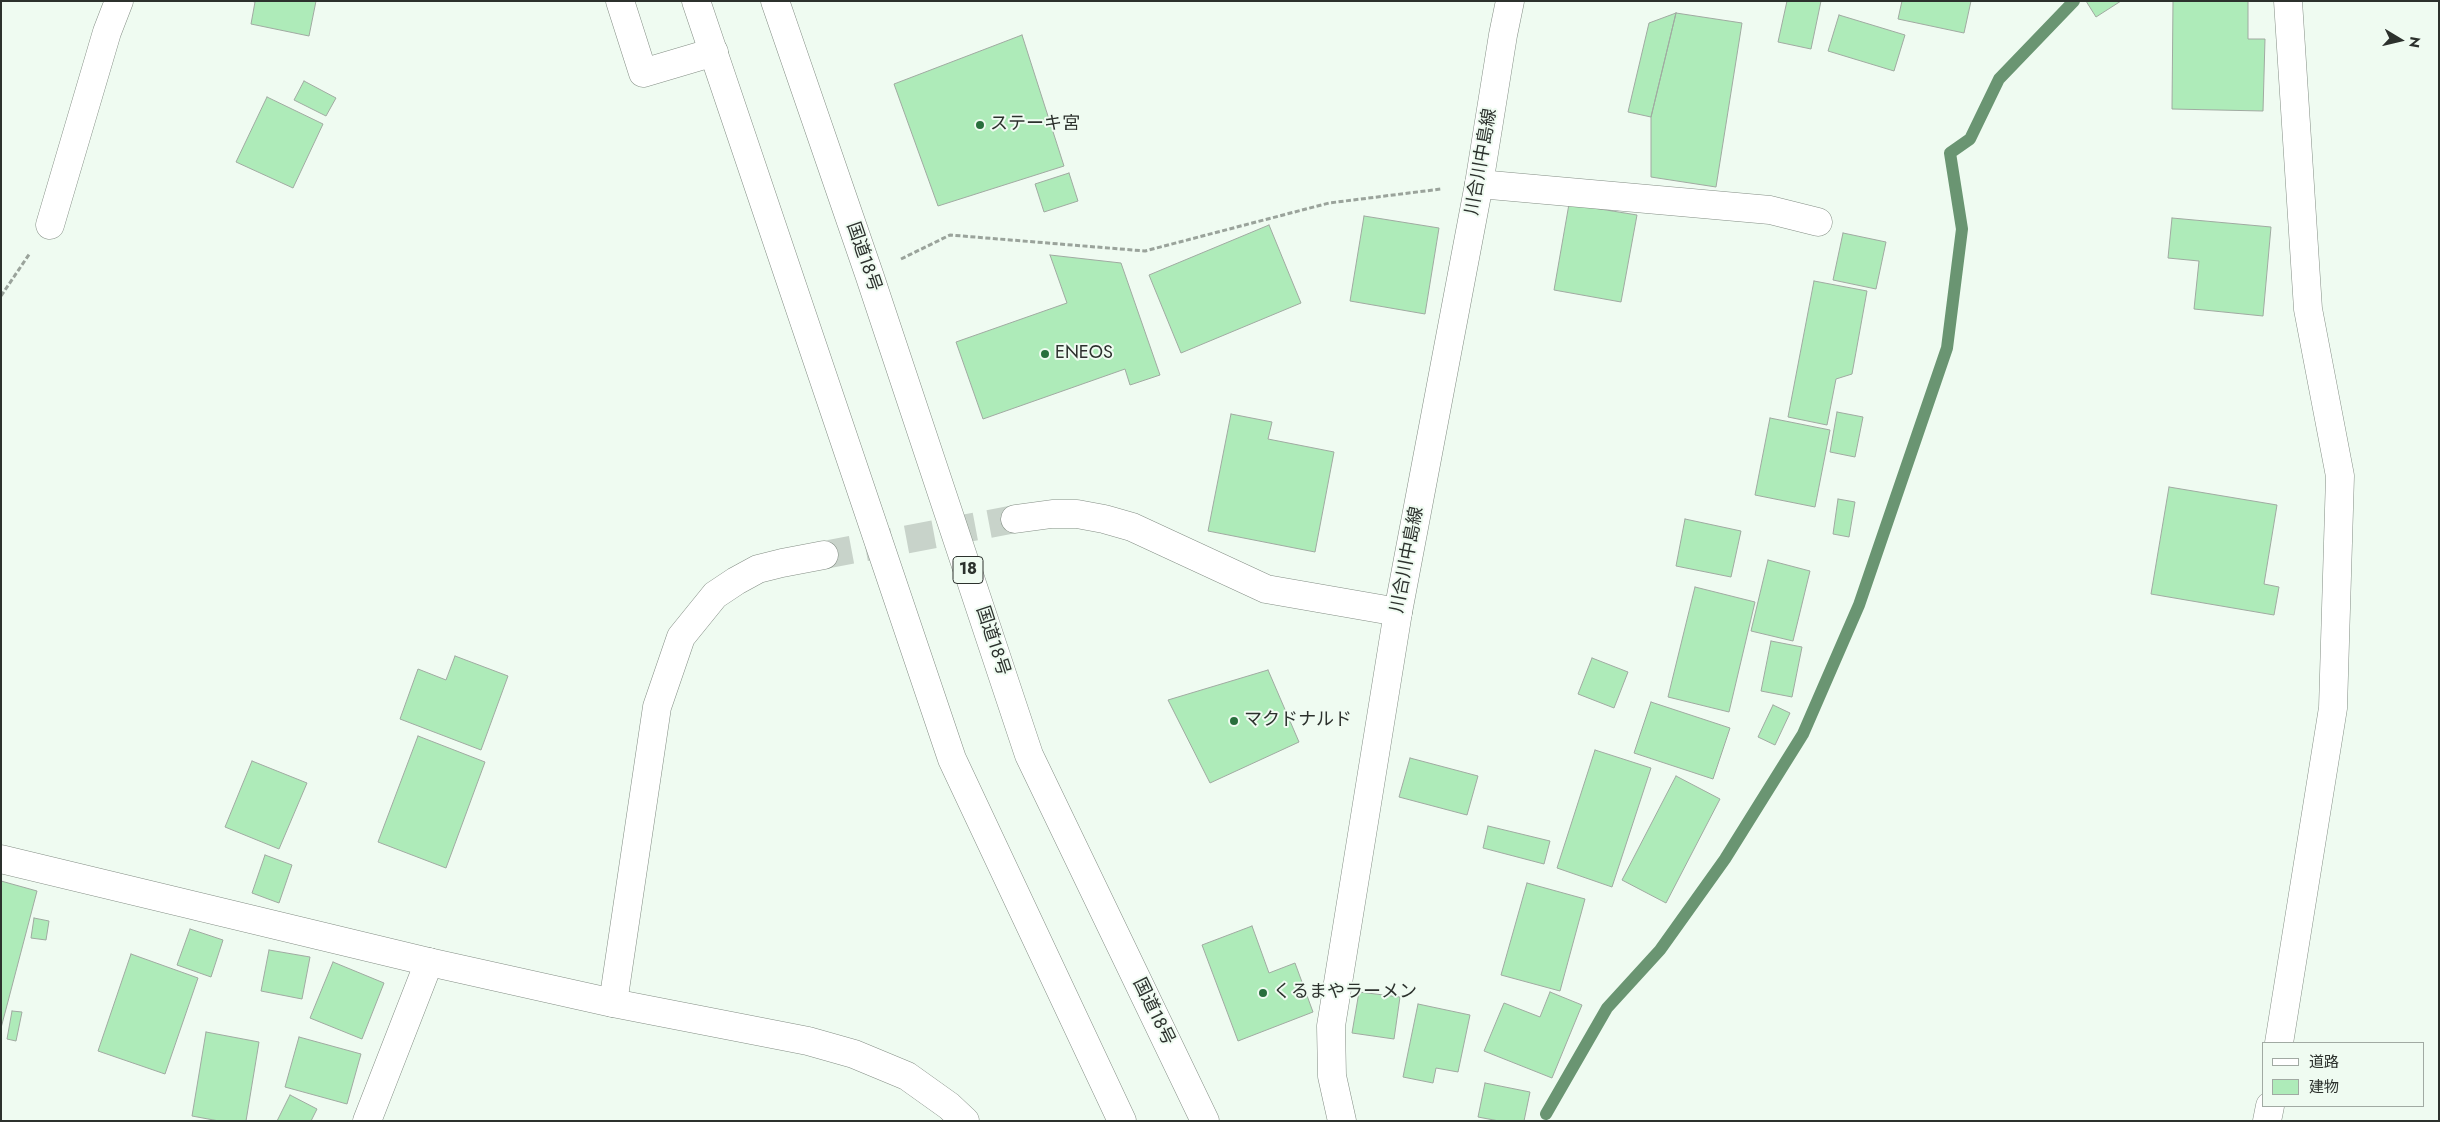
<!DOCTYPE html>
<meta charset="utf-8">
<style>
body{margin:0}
#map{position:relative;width:2440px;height:1122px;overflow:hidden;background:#effbf1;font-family:Jost,"Noto Sans JP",sans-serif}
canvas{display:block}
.frame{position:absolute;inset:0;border:2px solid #2c312d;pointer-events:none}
.legend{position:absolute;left:2262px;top:1042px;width:162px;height:65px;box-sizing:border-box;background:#effbf1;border:1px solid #a1aaa3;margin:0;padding:6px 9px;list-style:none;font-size:15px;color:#2c312d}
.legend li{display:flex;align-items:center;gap:10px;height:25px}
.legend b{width:25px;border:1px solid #a1aaa3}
.north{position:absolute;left:2375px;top:15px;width:50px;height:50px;-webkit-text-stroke:4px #effbf1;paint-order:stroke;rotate:99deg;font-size:14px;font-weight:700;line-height:20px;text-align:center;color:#2c312d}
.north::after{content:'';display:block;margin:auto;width:18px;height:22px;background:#2c312d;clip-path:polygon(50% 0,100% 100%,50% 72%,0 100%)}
</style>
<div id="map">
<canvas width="2440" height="1122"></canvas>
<div class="frame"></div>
<ul class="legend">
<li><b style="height:6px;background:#fff"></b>道路</li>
<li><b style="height:14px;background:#aeebb9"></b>建物</li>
</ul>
<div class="north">N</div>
</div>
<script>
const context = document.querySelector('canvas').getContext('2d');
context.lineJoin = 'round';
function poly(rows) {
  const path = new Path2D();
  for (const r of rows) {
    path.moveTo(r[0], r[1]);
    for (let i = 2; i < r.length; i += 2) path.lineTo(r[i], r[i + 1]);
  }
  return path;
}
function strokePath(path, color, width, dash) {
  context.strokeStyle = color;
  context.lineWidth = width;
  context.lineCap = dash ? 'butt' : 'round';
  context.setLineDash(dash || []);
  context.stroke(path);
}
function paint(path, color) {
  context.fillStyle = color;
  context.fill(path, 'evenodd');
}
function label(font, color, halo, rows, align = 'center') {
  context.font = font + ' Jost,"Noto Sans JP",sans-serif';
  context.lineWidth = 4;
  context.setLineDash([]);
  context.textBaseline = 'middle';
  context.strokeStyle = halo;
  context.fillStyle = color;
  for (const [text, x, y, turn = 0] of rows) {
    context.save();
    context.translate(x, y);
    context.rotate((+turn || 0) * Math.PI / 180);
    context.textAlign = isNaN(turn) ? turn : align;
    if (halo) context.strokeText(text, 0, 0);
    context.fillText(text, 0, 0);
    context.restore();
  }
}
strokePath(poly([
 [1546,1114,1607,1008,1660,950,1725,859,1803,734,1859,605,1947,348,1962,229,1950,153,1970,139,1999,79,2074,1]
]), '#6a9572', 12);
const building = poly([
 [251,1,316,1,309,36,251,24,255,2,251,1],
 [1787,1,1821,1,1811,49,1778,42,1787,1],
 [1902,1,1971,1,1964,33,1898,19,1902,1],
 [2086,1,2121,1,2096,17,2086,1],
 [2173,1,2248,1,2248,39,2265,39,2263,111,2172,109,2173,1],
 [1676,13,1742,23,1716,187,1651,177,1651,117,1676,13],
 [1676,13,1651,117,1628,112,1649,23,1676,13],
 [1839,15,1905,35,1894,71,1828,51,1839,15],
 [1022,35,1064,166,938,206,894,84,1022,35],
 [304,81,336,98,326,116,294,100,304,81],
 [267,97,323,124,293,188,236,162,267,97],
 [1069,173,1078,201,1044,212,1035,184,1069,173],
 [1569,204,1637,215,1621,302,1554,290,1569,204],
 [1364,216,1439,228,1425,314,1350,301,1364,216],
 [2172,218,2271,227,2263,316,2194,309,2199,261,2168,258,2172,218],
 [1269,225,1301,303,1181,353,1149,275,1269,225],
 [1843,233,1886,242,1876,289,1833,280,1843,233],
 [1050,255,1121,263,1160,375,1130,385,1125,369,983,419,956,342,1067,303,1050,255],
 [1814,281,1867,291,1852,374,1836,379,1827,425,1788,417,1814,281],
 [1837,412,1863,417,1855,457,1830,452,1837,412],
 [1231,414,1272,422,1268,439,1334,452,1315,552,1208,531,1231,414],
 [1770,418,1830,430,1815,507,1755,495,1770,418],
 [2169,487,2277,505,2264,584,2279,587,2274,615,2151,594,2169,487],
 [1838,499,1855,502,1849,537,1833,534,1838,499],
 [1685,519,1741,531,1731,577,1676,566,1685,519],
 [1768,560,1810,571,1793,641,1751,631,1768,560],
 [1695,587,1755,602,1729,712,1668,697,1695,587],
 [1771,641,1802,647,1792,697,1761,691,1771,641],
 [455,656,508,676,481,750,400,719,418,669,446,680,455,656],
 [1592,658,1628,672,1614,708,1578,694,1592,658],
 [1268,670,1299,742,1210,783,1168,700,1268,670],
 [1651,702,1730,728,1713,779,1634,753,1651,702],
 [1773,705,1790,713,1775,745,1758,737,1773,705],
 [418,736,485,762,446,868,378,842,418,736],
 [1595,750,1651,768,1612,887,1557,868,1595,750],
 [1410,758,1478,776,1467,815,1399,797,1410,758],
 [252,761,307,783,279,849,225,827,252,761],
 [1676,776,1720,799,1666,903,1622,880,1676,776],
 [1488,826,1550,841,1544,864,1483,848,1488,826],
 [265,855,292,865,279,903,252,893,265,855],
 [1,881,37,891,1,1028,1,881],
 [1527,883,1585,899,1560,991,1501,975,1527,883],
 [34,918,49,921,46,940,31,938,34,918],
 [1252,926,1269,973,1295,963,1313,1012,1238,1041,1202,945,1252,926],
 [190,929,223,940,211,977,177,965,190,929],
 [269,950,310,957,302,999,261,991,269,950],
 [131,954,198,978,165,1074,98,1051,131,954],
 [333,962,384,983,362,1039,310,1018,333,962],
 [1359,992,1400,997,1394,1039,1352,1033,1359,992],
 [1550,992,1582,1005,1552,1078,1484,1051,1504,1003,1540,1017,1550,992],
 [1418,1004,1470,1015,1458,1072,1436,1068,1433,1083,1403,1077,1418,1004],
 [12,1011,22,1012,16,1041,7,1039,12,1011],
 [206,1032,259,1042,246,1121,219,1121,192,1116,206,1032],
 [299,1037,361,1054,347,1104,285,1087,299,1037],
 [1485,1083,1530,1092,1524,1121,1499,1121,1478,1117,1485,1083],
 [290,1095,317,1109,311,1121,277,1121,290,1095]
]);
paint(building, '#aeebb9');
strokePath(building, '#a0aaa1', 1);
strokePath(poly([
 [824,555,1015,519]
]), '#c8d3ca', 28, [28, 14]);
const street = poly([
 [620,1,643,73,714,52],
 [1479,184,1770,210,1818,222],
 [50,225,107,32,119,1],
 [1015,519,1052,514,1077,514,1104,519,1132,527,1266,589,1398,612],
 [613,1003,657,707,681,637,715,595,736,581,758,569,782,563,824,555],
 [2279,1043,2333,708,2340,476,2308,309,2288,1],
 [367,1121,429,962],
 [2267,1121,2270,1106]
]);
const secondary = poly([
 [1,859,429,962,613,1003,808,1041,854,1054,907,1076,949,1106,965,1121],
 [1342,1121,1332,1076,1331,1026,1398,612,1479,184,1503,35,1510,1]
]);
const highway = poly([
 [696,1,952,759,1122,1121],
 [775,1,869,274,1029,755,1205,1121]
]);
strokePath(street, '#848e85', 29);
strokePath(secondary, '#848e85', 29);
strokePath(highway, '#848e85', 29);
strokePath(poly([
 [901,259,950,235,1145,251,1329,203,1441,189],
 [1,296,30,253]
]), '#9aa39b', 3, [5, 2.5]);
strokePath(street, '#fff', 28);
strokePath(secondary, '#fff', 28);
strokePath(highway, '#fff', 28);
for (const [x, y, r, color] of [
 [980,125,5,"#286f3c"],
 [1045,354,5,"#286f3c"],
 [1234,721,5,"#286f3c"],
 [1263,993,5,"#286f3c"]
]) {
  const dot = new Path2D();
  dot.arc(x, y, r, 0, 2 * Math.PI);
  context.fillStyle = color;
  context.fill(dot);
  strokePath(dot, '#effbf1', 2);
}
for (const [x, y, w] of [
 [968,570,30]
]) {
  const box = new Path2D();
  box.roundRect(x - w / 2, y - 13.5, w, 27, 4);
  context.fillStyle = '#effbf1';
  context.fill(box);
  strokePath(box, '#2c312d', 1);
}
label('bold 16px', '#2c312d', null, [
 ["18",968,570]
]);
label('18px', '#2c312d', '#effbf1', [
 ["ステーキ宮",990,125],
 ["ENEOS",1055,354],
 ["マクドナルド",1244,721],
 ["くるまやラーメン",1273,993]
], 'left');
label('18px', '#2c312d', '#effbf1', [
 ["川合川中島線",1482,162,-80],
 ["国道18号",863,257,71],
 ["川合川中島線",1408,560,-79],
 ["国道18号",992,641,72],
 ["国道18号",1153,1012,64]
]);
</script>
